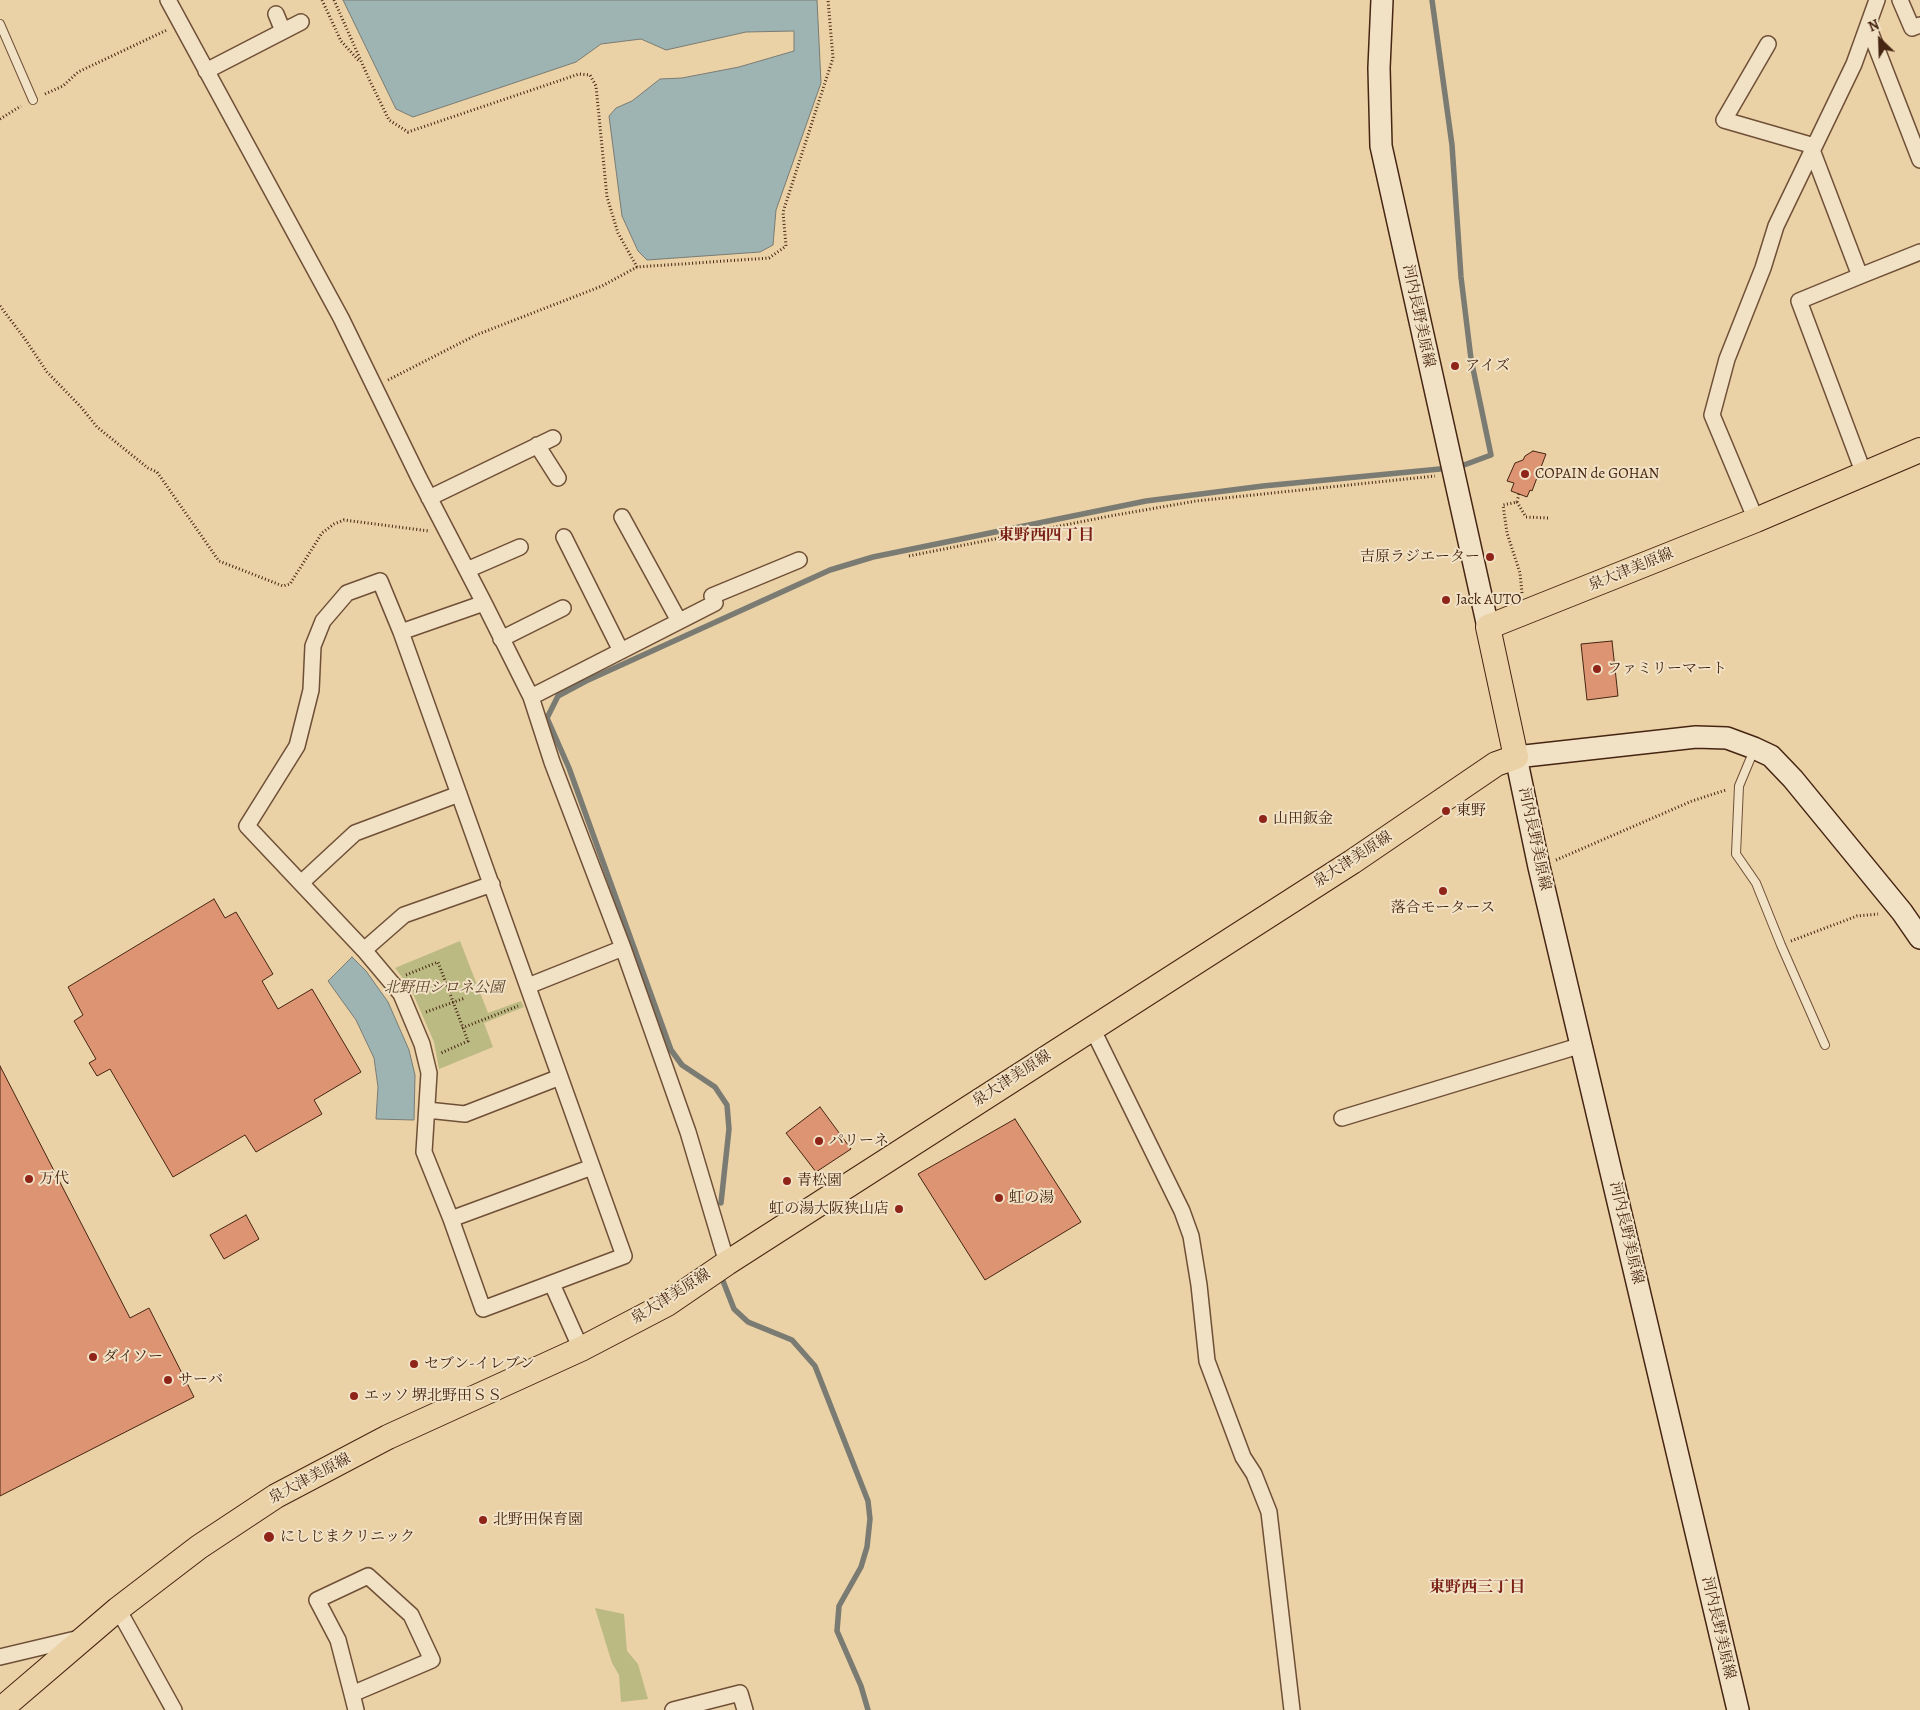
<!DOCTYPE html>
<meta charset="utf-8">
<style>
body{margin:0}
#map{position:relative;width:1920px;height:1710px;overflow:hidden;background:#ead1a6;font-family:Alegreya,serif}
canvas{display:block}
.north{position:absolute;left:1855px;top:15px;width:50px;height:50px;-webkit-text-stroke:4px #f1e1c5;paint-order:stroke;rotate:336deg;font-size:14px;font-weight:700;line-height:20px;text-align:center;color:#462512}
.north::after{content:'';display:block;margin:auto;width:18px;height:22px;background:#462512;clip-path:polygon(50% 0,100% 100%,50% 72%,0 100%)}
</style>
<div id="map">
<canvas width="1920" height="1710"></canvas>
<div class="north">N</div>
</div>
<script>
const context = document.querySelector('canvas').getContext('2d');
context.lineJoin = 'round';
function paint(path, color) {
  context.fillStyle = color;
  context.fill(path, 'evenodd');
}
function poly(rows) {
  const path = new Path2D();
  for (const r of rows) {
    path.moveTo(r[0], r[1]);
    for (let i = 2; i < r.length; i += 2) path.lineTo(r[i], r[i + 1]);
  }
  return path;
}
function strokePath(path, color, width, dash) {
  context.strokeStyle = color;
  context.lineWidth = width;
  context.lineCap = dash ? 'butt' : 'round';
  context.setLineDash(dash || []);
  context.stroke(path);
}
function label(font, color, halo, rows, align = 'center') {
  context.font = font + ' Alegreya,"Noto Serif JP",serif';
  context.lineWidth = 4;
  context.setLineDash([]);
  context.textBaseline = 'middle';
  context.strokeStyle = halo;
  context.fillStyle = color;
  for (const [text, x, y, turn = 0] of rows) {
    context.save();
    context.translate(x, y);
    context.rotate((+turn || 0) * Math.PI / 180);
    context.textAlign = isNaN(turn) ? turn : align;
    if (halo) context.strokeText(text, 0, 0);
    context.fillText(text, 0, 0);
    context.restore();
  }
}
paint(poly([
 [460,941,488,1013,521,1001,524,1007,484,1023,493,1047,439,1069,434,1042,411,989,395,968],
 [595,1608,624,1614,627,1651,638,1664,648,1699,621,1702,619,1675,612,1663]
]), '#bcba83');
const water = poly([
 [343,0,817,0,821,83,776,210,773,245,760,252,647,260,638,251,622,216,609,116,616,108,632,101,660,79,682,78,739,67,794,51,794,31,746,32,666,50,641,39,601,44,576,62,413,117,396,109,343,0],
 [352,957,366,971,388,1002,409,1050,415,1075,414,1120,376,1119,378,1087,374,1058,356,1020,328,981,352,957]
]);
paint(water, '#9db4b3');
strokePath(water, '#7a7b73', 1);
strokePath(poly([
 [1432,0,1452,145,1461,277,1471,359,1491,455,1464,465],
 [721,1203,729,1129,727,1105,715,1087,682,1065,671,1050,569,768,547,718,558,696,586,681,830,570,873,557,1146,501,1263,486,1440,469],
 [723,1281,734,1309,748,1322,792,1340,815,1366,868,1501,870,1519,867,1547,861,1567,839,1606,837,1631,861,1686,868,1710]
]), '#7a7b73', 5.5);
const building = poly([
 [1533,451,1546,454,1532,491,1530,490,1527,497,1511,491,1514,483,1507,481,1515,463,1523,460,1525,456,1533,451],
 [1612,641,1618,696,1587,700,1581,644,1612,641],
 [214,899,225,918,236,912,273,974,262,981,278,1009,312,989,361,1072,314,1100,322,1114,256,1152,245,1135,173,1177,110,1069,97,1076,89,1063,96,1059,74,1021,83,1015,68,987,214,899],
 [0,1066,130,1318,149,1308,194,1397,0,1496,0,1066],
 [820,1107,851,1149,816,1172,786,1133,820,1107],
 [1015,1119,1081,1222,985,1280,918,1174,1015,1119],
 [246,1215,259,1239,224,1259,210,1235,246,1215]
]);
paint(building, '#dd9473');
strokePath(building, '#462512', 1);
const lane = poly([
 [0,24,33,100],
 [1754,750,1739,786,1736,854,1756,883,1781,945,1825,1045]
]);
const street = poly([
 [168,0,341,318,419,478,484,603,531,697,552,762,623,948,688,1132,727,1263],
 [1900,0,1912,28,1920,25],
 [276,14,283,31],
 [1868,26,1920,160],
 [1768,44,1724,120,1814,146],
 [206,71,301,22],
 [1812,150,1860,276,1799,301,1864,474],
 [1860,276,1920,252],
 [537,445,558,478],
 [429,498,553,438],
 [622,517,679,621],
 [1756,520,1712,415,1727,359,1763,268,1776,226,1854,64,1877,0],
 [564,537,621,651],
 [467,570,520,547],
 [380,581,401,632,624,1256,483,1309,451,1219,424,1152,429,1073,422,1044,401,994,364,950,247,826,297,746,311,690,313,646,323,621,347,593,380,581],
 [401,632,484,603],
 [501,639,563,608],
 [531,697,715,603,712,596,799,560],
 [301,883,355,833,459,794],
 [364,950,404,915,492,884],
 [528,986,623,948],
 [1092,1028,1182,1211,1191,1236,1199,1285,1207,1361,1243,1457,1254,1474,1269,1512,1292,1710],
 [427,1110,465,1114,560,1077],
 [1342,1118,1582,1045],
 [451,1219,592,1167],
 [552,1284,581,1349],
 [118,1609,174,1710],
 [0,1657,80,1638],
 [352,1694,432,1660,411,1615,368,1576,317,1600,338,1640,352,1694,356,1710],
 [673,1710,740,1693,745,1710]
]);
const secondary = poly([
 [1382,0,1379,68,1381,146,1488,627],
 [1738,1710,1539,867,1516,757,1696,737,1727,738,1754,748,1771,756,1793,779,1902,912,1920,938]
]);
const primary = poly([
 [0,1710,118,1609,199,1547,276,1496,388,1437,581,1349,667,1304,727,1263,1352,862,1496,764,1516,757,1488,627,1756,520,1920,450]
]);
strokePath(lane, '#6f5037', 10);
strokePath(street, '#6f5037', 18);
strokePath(secondary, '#462512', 24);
strokePath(primary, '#462512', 26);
strokePath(poly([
 [322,0,341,41,360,62],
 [334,0,369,79,389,120,408,132,579,74,590,75,596,86,607,197,618,233,637,267,769,258,786,246,783,212,833,58,828,0],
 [45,94,63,86,78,72,167,30],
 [0,119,21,106],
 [0,306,25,339,47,372,81,407,97,427,148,468,157,472,219,561,283,586,290,584,322,533,334,524,344,520,429,531],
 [388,380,476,335,602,286,637,267],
 [1519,494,1517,502,1503,505,1507,533,1520,573,1522,593],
 [1517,502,1526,517,1548,518],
 [909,556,1110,516,1196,501,1435,476],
 [1556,860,1692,801,1726,790],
 [1791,941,1857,916,1878,914],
 [406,975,438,962,468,1041,441,1053],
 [426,1012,465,998],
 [462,1028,518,1006]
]), '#462512', 3, [1, 2.5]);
strokePath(lane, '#f1e1c5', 8);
strokePath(street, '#f1e1c5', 15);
strokePath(secondary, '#f1e1c5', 21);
strokePath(primary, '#ead1a6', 24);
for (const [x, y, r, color] of [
 [1455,366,5,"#8f2418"],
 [1525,474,5,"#8f2418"],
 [1490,557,5,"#8f2418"],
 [1446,600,5,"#8f2418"],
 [1597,669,5,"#8f2418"],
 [1446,811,5,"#8f2418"],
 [1263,819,5,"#8f2418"],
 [1443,891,5,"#8f2418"],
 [819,1141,5,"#8f2418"],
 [29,1179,5,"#8f2418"],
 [787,1181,5,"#8f2418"],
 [999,1198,5,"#8f2418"],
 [899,1209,5,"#8f2418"],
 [93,1357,5,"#8f2418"],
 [414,1364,5,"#8f2418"],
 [168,1380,5,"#8f2418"],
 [354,1396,5,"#8f2418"],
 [483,1520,5,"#8f2418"],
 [269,1537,6,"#8f2418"]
]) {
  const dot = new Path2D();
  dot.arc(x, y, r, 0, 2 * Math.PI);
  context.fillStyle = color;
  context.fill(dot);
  strokePath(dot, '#f1e1c5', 2);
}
label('15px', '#462512', '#f1e1c5', [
 ["河内長野美原線",1418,316,78],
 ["泉大津美原線",1631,570,-22],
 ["河内長野美原線",1534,839,78],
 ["泉大津美原線",1353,860,-33],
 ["泉大津美原線",1012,1079,-33],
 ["河内長野美原線",1626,1233,77],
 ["泉大津美原線",671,1297,-32],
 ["泉大津美原線",310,1479,-28],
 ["河内長野美原線",1718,1628,77]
]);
label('15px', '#462512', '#f1e1c5', [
 ["アイズ",1465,366],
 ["COPAIN de GOHAN",1535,474],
 ["吉原ラジエーター",1480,557,"right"],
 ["Jack AUTO",1456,600],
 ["ファミリーマート",1607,669],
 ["東野",1456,811],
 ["山田鈑金",1273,819],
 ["落合モータース",1443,908,"center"],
 ["パリーネ",829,1141],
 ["万代",39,1179],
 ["青松園",797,1181],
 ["虹の湯",1009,1198],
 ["虹の湯大阪狭山店",889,1209,"right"],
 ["ダイソー",103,1357],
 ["セブン-イレブン",424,1364],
 ["サーバ",178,1380],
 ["エッソ 堺北野田ＳＳ",364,1396],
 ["北野田保育園",493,1520],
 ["にしじまクリニック",280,1537]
], 'left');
label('italic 15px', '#5e4329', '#f1e1c5', [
 ["北野田シロネ公園",444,988]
]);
label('bold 16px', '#7a1f14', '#f1e1c5', [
 ["東野西四丁目",1046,536],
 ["東野西三丁目",1477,1588]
]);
</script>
